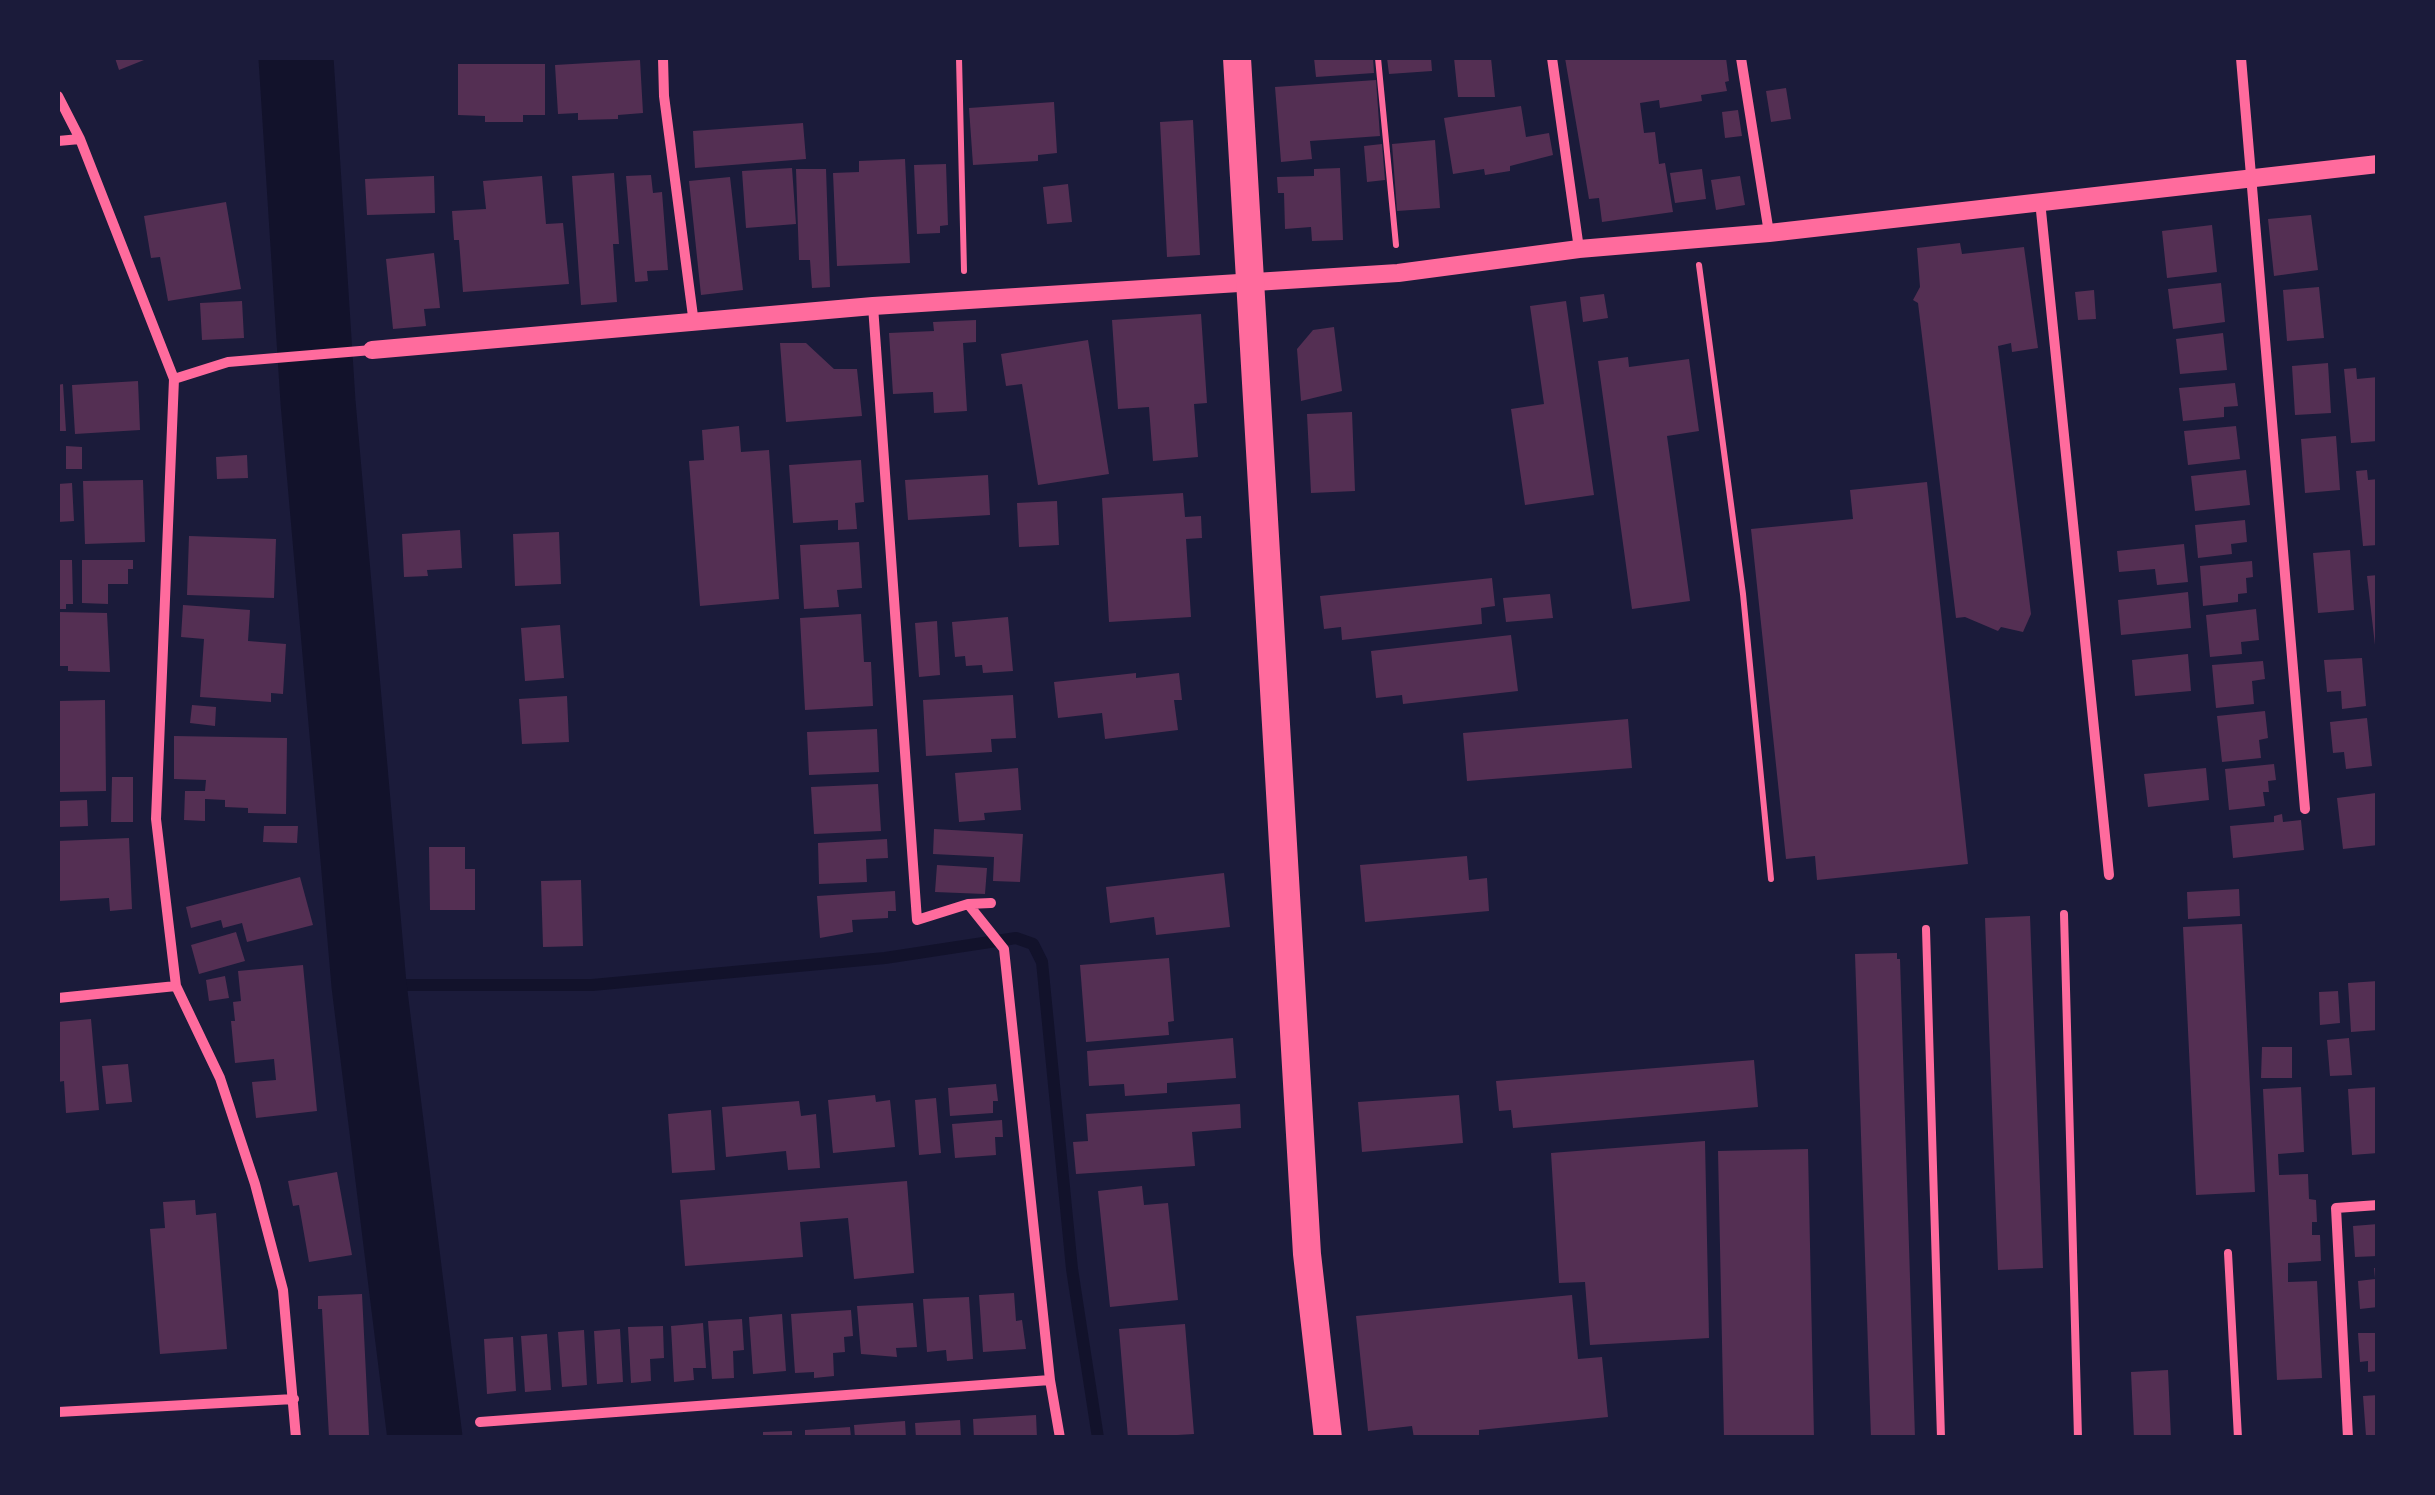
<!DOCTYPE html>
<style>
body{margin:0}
#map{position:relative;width:2435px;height:1495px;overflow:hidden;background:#1b1b3a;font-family:"Open Sans",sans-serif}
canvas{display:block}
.frame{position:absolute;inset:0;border:60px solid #1b1b3a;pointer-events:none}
</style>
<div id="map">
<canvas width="2435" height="1495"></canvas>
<div class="frame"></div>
</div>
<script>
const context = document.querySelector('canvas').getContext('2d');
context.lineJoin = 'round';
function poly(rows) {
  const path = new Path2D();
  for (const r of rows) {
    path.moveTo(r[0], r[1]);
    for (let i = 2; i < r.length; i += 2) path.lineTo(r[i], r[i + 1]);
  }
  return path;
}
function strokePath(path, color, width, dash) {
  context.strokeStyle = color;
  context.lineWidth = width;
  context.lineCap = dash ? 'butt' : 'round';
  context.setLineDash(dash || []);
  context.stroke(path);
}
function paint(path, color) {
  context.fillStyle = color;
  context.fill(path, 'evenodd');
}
strokePath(poly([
 [369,985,592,985,885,958,1016,938,1033,944,1042,962,1072,1269,1098,1438]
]), '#12122b', 12);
strokePath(poly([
 [296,58,318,402,369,985,425,1438]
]), '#12122b', 75);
paint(poly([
 [115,58,149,58,119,70],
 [1314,58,1373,58,1374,73,1316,77],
 [1387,58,1431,58,1432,71,1389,74],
 [1454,58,1491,58,1495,97,1458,97],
 [1565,58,1726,58,1729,81,1725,82,1727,91,1701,95,1702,101,1660,108,1659,100,1640,103,1644,133,1655,132,1659,164,1665,163,1673,212,1602,222,1599,198,1589,199],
 [640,60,643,113,618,115,618,119,578,120,578,113,558,114,555,65],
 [458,64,545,64,545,115,523,115,523,122,485,122,485,116,458,115],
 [1376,80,1380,136,1310,141,1312,159,1281,162,1275,87],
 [1786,88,1791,119,1771,122,1766,91],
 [1054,102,1057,153,1038,155,1038,161,973,165,969,108],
 [1521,106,1526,137,1549,133,1553,155,1510,166,1510,171,1485,175,1484,169,1453,174,1444,118],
 [1738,110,1742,136,1725,138,1722,112],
 [1193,120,1200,255,1167,257,1160,122],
 [803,123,806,159,695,168,693,131],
 [1435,140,1440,208,1397,211,1392,144],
 [1382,144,1385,180,1367,182,1364,146],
 [905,159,910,263,837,266,833,173,859,172,859,161],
 [946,164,948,225,940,226,940,233,917,234,914,165],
 [792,168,796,224,746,228,742,171],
 [1340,168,1343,240,1312,241,1311,227,1285,229,1284,193,1278,193,1277,177,1314,176,1314,169],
 [796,169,826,169,830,287,812,288,810,260,799,260],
 [1702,169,1706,199,1675,203,1670,173],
 [614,173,619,244,613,244,617,302,581,305,572,176],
 [651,175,653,193,662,192,668,270,647,271,648,281,635,282,626,176],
 [434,176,435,213,367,215,365,179],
 [542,176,546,224,563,223,569,284,463,292,459,240,454,240,452,211,486,209,483,181],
 [1740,176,1745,205,1716,210,1711,180],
 [730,177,743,290,701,295,689,181],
 [1068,184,1072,222,1047,224,1043,187],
 [226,202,241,289,168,301,160,257,151,258,144,216],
 [2311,215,2318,270,2274,276,2268,219],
 [2212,225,2217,272,2167,278,2162,231],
 [1960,243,1962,254,2024,247,2038,348,2012,352,2011,343,1998,346,2031,614,2023,632,2001,627,1998,631,1965,617,1956,618,1918,303,1913,300,1920,287,1917,248],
 [434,253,440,308,424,309,426,326,393,329,386,259],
 [2221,283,2225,322,2173,329,2168,289],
 [2319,287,2324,338,2287,341,2283,290],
 [2094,290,2096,319,2078,320,2075,292],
 [1604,294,1608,318,1583,322,1580,297],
 [242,301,244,338,202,340,200,303],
 [1566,301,1594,495,1525,505,1511,409,1544,404,1530,306],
 [1201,314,1207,403,1194,404,1198,457,1153,461,1149,407,1118,409,1112,320],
 [976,320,976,342,963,343,967,411,934,413,933,392,893,394,889,333,934,331,933,322],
 [1334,327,1342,391,1301,401,1297,349,1313,330],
 [2223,333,2227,370,2180,374,2176,339],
 [1088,340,1109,474,1038,485,1022,384,1006,386,1001,354],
 [780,343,806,343,834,369,857,369,862,416,786,422],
 [1628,357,1629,367,1689,359,1699,431,1667,436,1690,601,1632,609,1598,361],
 [2328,363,2331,413,2295,415,2292,366],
 [2356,368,2357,379,2378,377,2378,441,2351,443,2344,369],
 [138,381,140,430,75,434,72,385],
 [2235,383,2238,406,2224,407,2224,417,2183,421,2179,388],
 [63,384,66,431,58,431,58,385],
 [1352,412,1355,491,1311,493,1307,414],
 [739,426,741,452,769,450,779,599,700,606,689,461,704,460,702,430],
 [2236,426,2240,459,2188,465,2184,431],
 [2336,436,2340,490,2305,493,2301,439],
 [66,446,82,447,82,469,66,469],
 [247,455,248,478,217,479,216,457],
 [861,460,864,502,855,503,857,529,838,530,838,520,793,523,789,465],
 [2246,470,2250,505,2195,511,2191,476],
 [2367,470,2368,480,2378,479,2378,545,2363,546,2356,471],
 [988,475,990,515,908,520,905,480],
 [143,480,145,542,85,544,83,481],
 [1927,482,1968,864,1817,880,1815,856,1786,859,1751,529,1853,519,1850,490],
 [72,483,74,521,58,522,58,484],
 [1183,493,1185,517,1201,516,1202,538,1186,539,1191,617,1109,622,1102,498],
 [1057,501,1059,545,1019,547,1017,503],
 [2245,520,2247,542,2231,544,2232,554,2198,558,2195,525],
 [460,530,462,568,427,570,428,576,404,577,402,534],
 [559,532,561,584,515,586,513,534],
 [189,536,276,539,274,598,187,595],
 [859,542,862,588,837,590,839,607,804,609,800,545],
 [2184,544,2188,582,2157,585,2155,569,2119,572,2117,551],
 [2350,550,2354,610,2318,613,2313,553],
 [58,560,72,560,73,604,66,604,66,609,58,609],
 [82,560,133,560,133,569,128,569,128,584,108,584,108,604,82,603],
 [2252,561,2253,577,2246,578,2247,593,2238,594,2238,602,2203,606,2200,566],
 [2378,575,2378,645,2375,645,2367,576],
 [1492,578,1495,606,1481,608,1482,624,1342,640,1341,627,1324,629,1320,596],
 [2188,592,2191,628,2121,635,2118,600],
 [1550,594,1553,618,1506,622,1503,598],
 [183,605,250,610,248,641,286,644,283,694,271,693,271,702,200,697,204,639,181,637],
 [2256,609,2259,640,2241,642,2242,654,2210,657,2206,615],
 [58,612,107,613,110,672,68,671,68,666,58,666],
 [861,614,864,662,871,662,873,706,805,710,800,618],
 [1008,617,1013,671,983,673,982,665,966,666,965,656,955,657,952,622],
 [937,621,940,675,919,677,915,623],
 [560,625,564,678,525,681,521,628],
 [1511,635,1518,691,1403,704,1402,695,1376,698,1371,651],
 [2188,654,2191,691,2135,696,2132,660],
 [2362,658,2366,706,2342,709,2341,691,2327,692,2324,660],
 [2263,661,2265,679,2252,681,2254,704,2216,708,2212,665],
 [1136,673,1136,678,1179,673,1182,700,1174,700,1178,730,1105,739,1102,713,1058,718,1054,682],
 [1013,695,1016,738,991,739,992,752,926,756,923,700],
 [567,696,569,742,522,744,519,699],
 [105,700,106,791,58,792,58,701],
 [192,705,216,707,215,726,190,723],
 [2265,711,2268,738,2259,740,2261,758,2222,762,2217,716],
 [2367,718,2372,766,2346,769,2344,752,2333,753,2330,722],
 [1628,719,1632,768,1467,781,1463,733],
 [877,729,879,772,809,775,807,732],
 [174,736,287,738,286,814,248,813,248,808,225,807,225,800,205,799,205,821,184,820,185,791,205,791,206,780,174,779],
 [2274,764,2276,780,2268,781,2269,792,2263,792,2265,806,2229,810,2225,769],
 [1018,768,1021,810,984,813,985,820,959,822,955,773],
 [2206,768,2209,800,2148,807,2144,774],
 [112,777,133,777,133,822,111,822],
 [878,784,881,831,814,834,811,787],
 [2376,793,2378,845,2343,849,2337,798],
 [87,800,88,826,58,827,58,801],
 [2282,814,2283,822,2301,820,2304,850,2233,858,2230,826,2274,822,2274,816],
 [264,826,298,826,297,843,263,842],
 [934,829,1023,834,1020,882,993,881,994,857,933,854],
 [129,838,132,909,110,911,109,898,58,901,58,841],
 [887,839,888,858,866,859,867,882,819,884,818,843],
 [429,847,465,847,465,869,475,869,475,910,430,910],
 [1467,856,1469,880,1487,878,1489,911,1365,922,1360,865],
 [937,865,987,868,985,894,935,892],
 [1224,873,1230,927,1156,935,1154,917,1110,923,1106,887],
 [300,877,313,925,247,942,242,923,223,928,221,920,191,928,186,907],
 [581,880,583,946,543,947,541,881],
 [2239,889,2240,916,2188,919,2187,892],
 [895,891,896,911,888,911,888,918,852,920,853,932,820,938,817,896],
 [2030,916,2043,1268,1998,1270,1985,918],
 [2242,924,2255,1192,2196,1195,2183,927],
 [236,932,245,961,199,974,191,945],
 [1897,953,1897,959,1900,959,1915,1438,1871,1438,1855,954],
 [1169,958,1174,1021,1168,1022,1169,1035,1086,1042,1080,965],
 [303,965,317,1111,256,1118,252,1082,276,1080,274,1059,235,1063,231,1021,235,1021,233,1002,241,1001,238,971],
 [225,976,229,998,209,1001,206,980],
 [2378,981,2378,1030,2351,1032,2348,983],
 [2338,991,2340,1023,2320,1025,2319,992],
 [91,1019,99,1110,66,1113,64,1081,58,1082,58,1022],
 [1233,1038,1236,1078,1167,1083,1167,1093,1125,1096,1124,1084,1089,1086,1087,1051],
 [2349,1038,2352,1075,2330,1076,2327,1040],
 [2262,1047,2292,1047,2292,1078,2261,1078],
 [1754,1060,1758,1107,1513,1128,1511,1110,1499,1111,1496,1081],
 [128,1064,132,1102,106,1104,102,1066],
 [996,1084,998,1101,993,1101,993,1113,950,1116,948,1088],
 [2301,1087,2304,1152,2278,1154,2279,1175,2308,1174,2309,1199,2316,1200,2317,1222,2312,1222,2312,1235,2320,1235,2321,1261,2288,1263,2288,1282,2317,1281,2322,1378,2277,1380,2263,1089],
 [2378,1087,2378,1153,2352,1155,2348,1089],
 [875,1095,876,1102,890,1100,895,1147,833,1153,828,1100],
 [1459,1095,1463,1143,1362,1152,1358,1102],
 [936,1098,941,1153,919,1155,915,1100],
 [799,1101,801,1116,816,1114,820,1168,788,1170,786,1151,726,1157,722,1107],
 [1240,1104,1241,1128,1192,1132,1195,1166,1076,1174,1073,1142,1088,1141,1086,1114],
 [711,1110,715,1170,672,1173,668,1114],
 [1002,1120,1003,1137,995,1137,996,1155,955,1158,952,1124],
 [1705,1141,1709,1338,1590,1345,1585,1282,1559,1283,1551,1153],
 [1808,1149,1814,1438,1724,1438,1718,1151],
 [337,1172,352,1255,309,1262,299,1205,293,1206,288,1181],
 [907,1181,914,1273,854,1279,848,1218,800,1222,803,1257,685,1266,680,1200],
 [1142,1186,1144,1205,1168,1203,1178,1300,1110,1307,1098,1191],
 [195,1200,196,1215,216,1213,227,1349,160,1354,150,1229,165,1228,163,1202],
 [2378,1224,2378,1256,2355,1257,2353,1226],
 [2374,1268,2378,1268,2378,1307,2360,1309,2358,1281,2375,1279],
 [1014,1293,1016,1321,1022,1320,1026,1349,983,1352,979,1295],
 [362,1294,369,1435,329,1437,322,1309,318,1309,318,1296],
 [1572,1295,1578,1359,1602,1357,1608,1417,1479,1430,1479,1438,1414,1438,1412,1426,1368,1431,1356,1316],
 [969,1297,973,1359,947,1361,946,1350,927,1352,923,1299],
 [913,1303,917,1347,896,1348,897,1357,861,1354,857,1306],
 [851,1310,853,1336,844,1337,845,1352,833,1353,834,1376,814,1378,814,1372,795,1373,791,1314],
 [782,1314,786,1371,753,1374,749,1317],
 [742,1319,744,1350,733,1351,734,1378,712,1379,708,1321],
 [703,1323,706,1368,693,1368,694,1380,674,1382,671,1326],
 [1185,1324,1194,1434,1128,1438,1119,1329],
 [663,1326,664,1358,650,1359,651,1381,631,1383,628,1327],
 [620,1329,623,1382,597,1384,594,1331],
 [584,1330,587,1385,562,1387,558,1332],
 [2358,1333,2378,1333,2378,1371,2368,1372,2368,1361,2360,1362],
 [547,1334,551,1390,525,1392,521,1336],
 [513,1337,516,1391,487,1394,484,1339],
 [2168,1370,2171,1438,2134,1438,2131,1372],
 [2378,1395,2378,1435,2366,1436,2363,1396],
 [1036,1415,1037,1438,974,1438,973,1419],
 [960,1420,961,1438,916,1438,915,1423],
 [905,1421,906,1438,855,1438,854,1425],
 [850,1427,851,1438,805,1438,805,1430],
 [792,1431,792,1438,763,1438,763,1432]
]), '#542f53');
strokePath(poly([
 [959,58,964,271],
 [1378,58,1396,245],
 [1699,265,1743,594,1771,879]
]), '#ff6b9d', 6);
strokePath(poly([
 [2064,914,2078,1438],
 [1926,929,1941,1438],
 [2228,1253,2238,1438]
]), '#ff6b9d', 8);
strokePath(poly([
 [663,58,664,96,694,324],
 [1552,58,1579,249],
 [1741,58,1769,233],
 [2241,58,2305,809],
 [58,96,80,139,174,379,156,819,176,986,220,1078,255,1184,283,1290,296,1438],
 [58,141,80,139],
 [2040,201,2109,875],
 [873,306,917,920,968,904,991,903],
 [174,379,228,362,372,350],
 [968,904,1004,949,1050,1380,1060,1438],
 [58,998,176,986],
 [58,1412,294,1399],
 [480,1422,1050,1380],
 [2348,1438,2336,1208,2378,1205]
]), '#ff6b9d', 10);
strokePath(poly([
 [372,350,873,306,1398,273,1579,249,1769,233,2378,164]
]), '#ff6b9d', 18);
strokePath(poly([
 [1237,58,1307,1254,1328,1438]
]), '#ff6b9d', 28);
</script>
